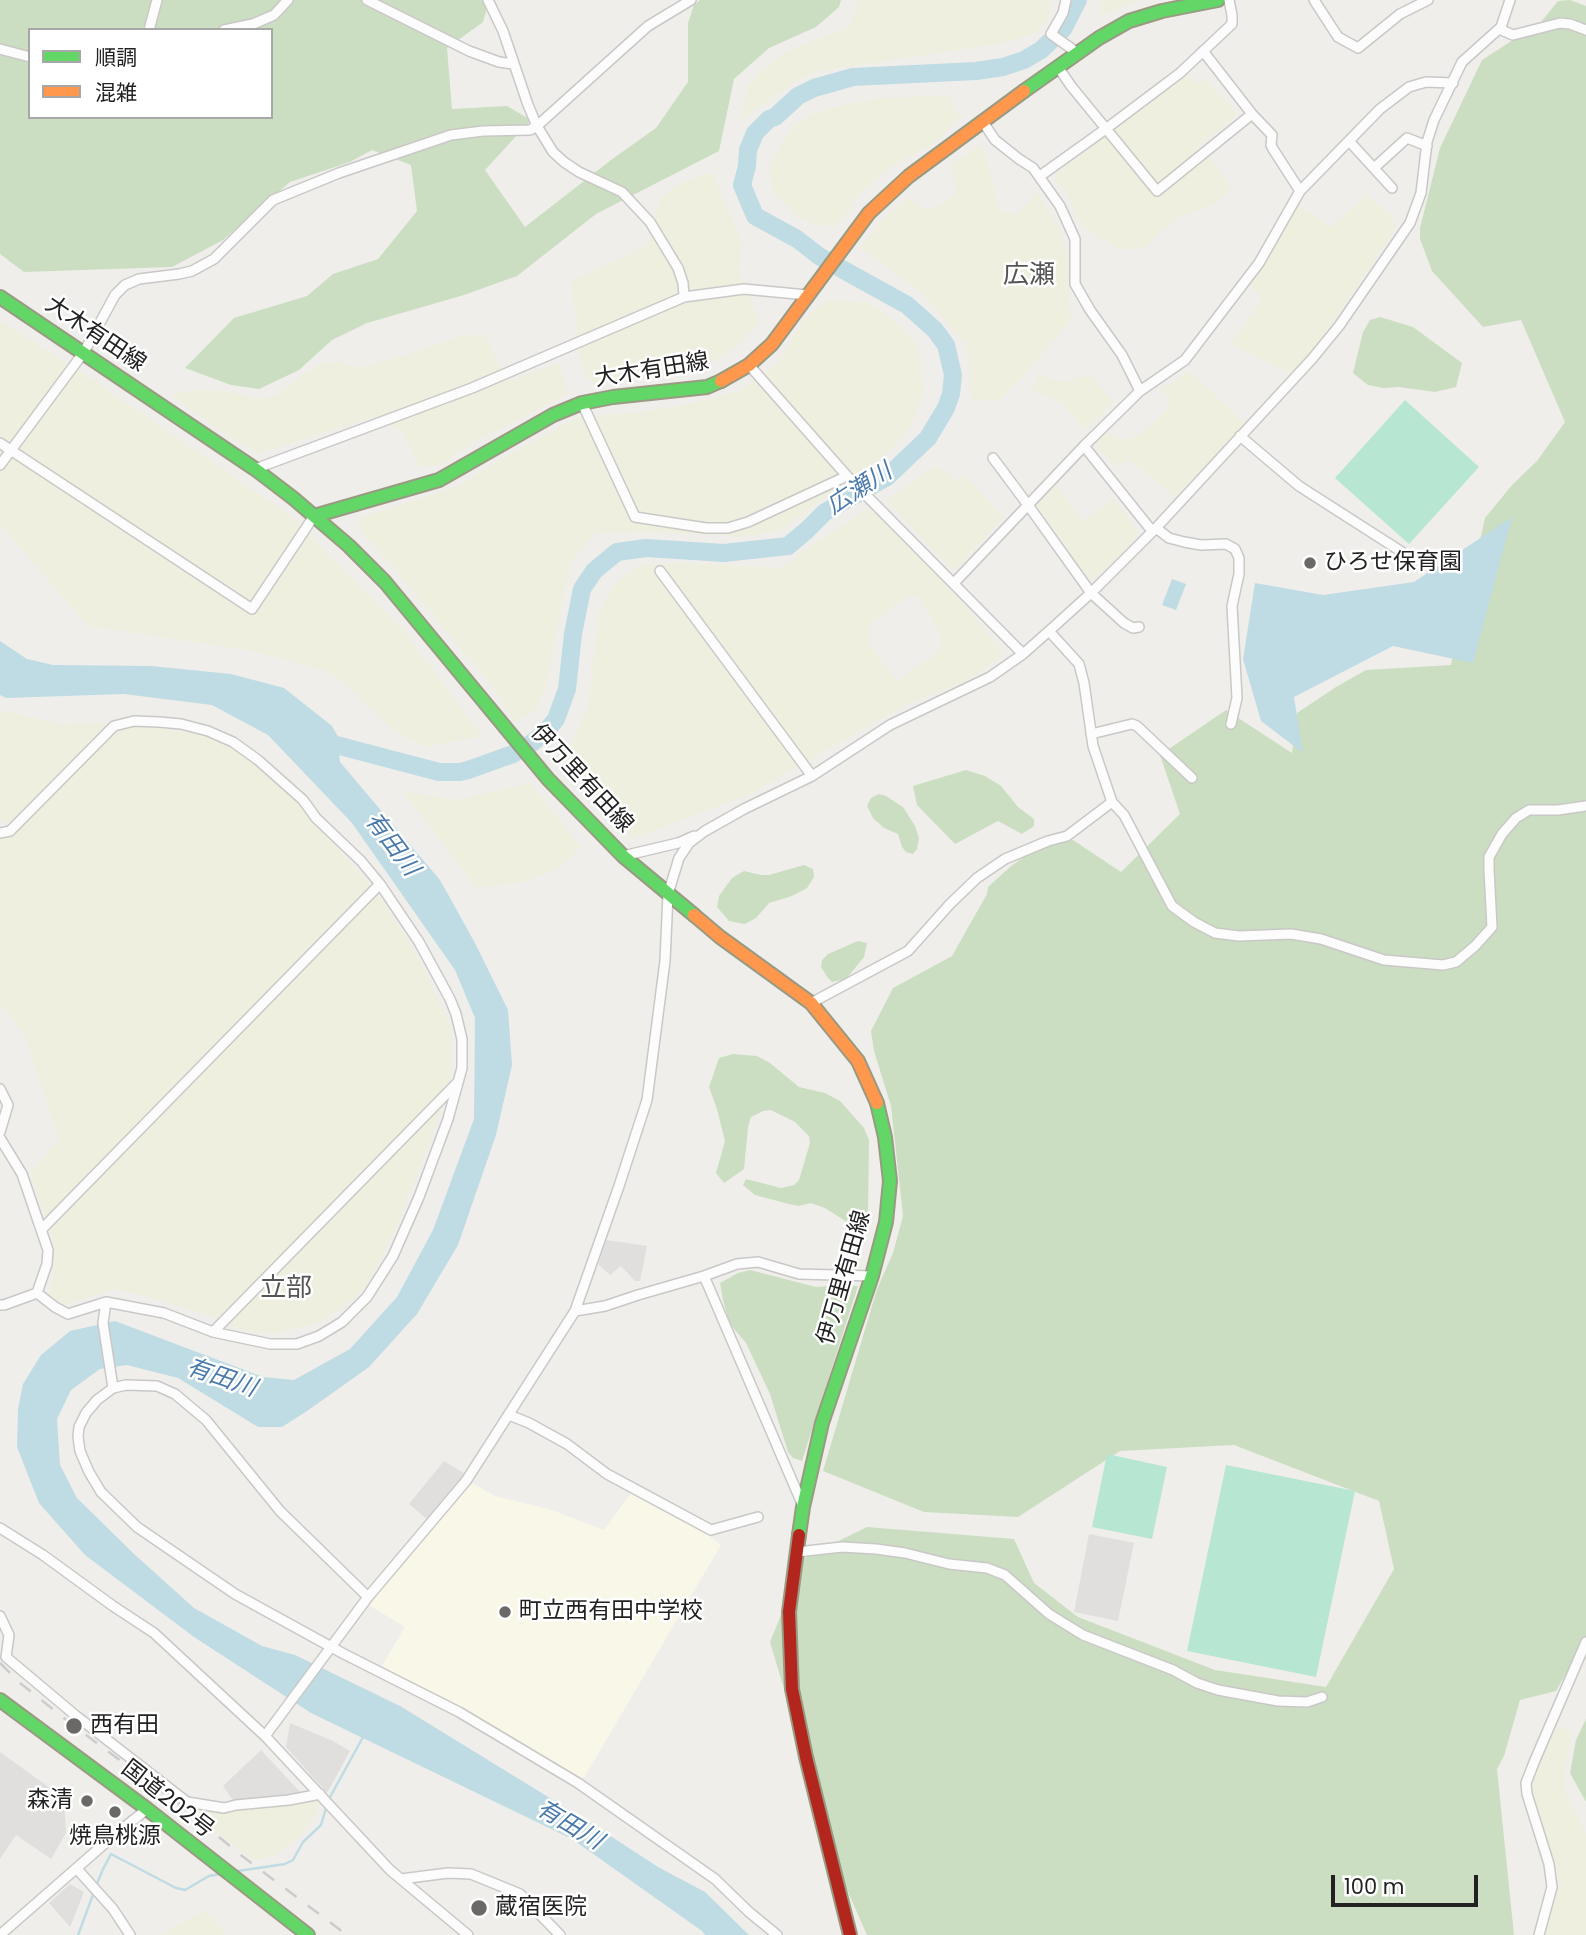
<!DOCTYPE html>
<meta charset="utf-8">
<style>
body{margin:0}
#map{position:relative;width:1586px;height:1935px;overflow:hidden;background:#f0eeeb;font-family:Poppins,"Noto Sans JP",sans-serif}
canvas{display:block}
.legend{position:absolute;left:28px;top:28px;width:245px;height:91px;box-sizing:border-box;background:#fff;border:2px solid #a7a7a7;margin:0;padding:9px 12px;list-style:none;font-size:21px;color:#222}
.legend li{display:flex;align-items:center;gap:14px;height:35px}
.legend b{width:35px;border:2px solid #a7a7a7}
.scale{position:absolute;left:1331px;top:1875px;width:147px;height:32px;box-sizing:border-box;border:4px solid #222;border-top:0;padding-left:9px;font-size:21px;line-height:24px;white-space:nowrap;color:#222;-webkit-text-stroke:5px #fff;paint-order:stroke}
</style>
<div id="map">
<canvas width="1586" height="1935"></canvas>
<ul class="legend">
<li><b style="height:9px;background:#63d668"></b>順調</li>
<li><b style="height:9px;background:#ff974d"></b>混雑</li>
</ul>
<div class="scale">100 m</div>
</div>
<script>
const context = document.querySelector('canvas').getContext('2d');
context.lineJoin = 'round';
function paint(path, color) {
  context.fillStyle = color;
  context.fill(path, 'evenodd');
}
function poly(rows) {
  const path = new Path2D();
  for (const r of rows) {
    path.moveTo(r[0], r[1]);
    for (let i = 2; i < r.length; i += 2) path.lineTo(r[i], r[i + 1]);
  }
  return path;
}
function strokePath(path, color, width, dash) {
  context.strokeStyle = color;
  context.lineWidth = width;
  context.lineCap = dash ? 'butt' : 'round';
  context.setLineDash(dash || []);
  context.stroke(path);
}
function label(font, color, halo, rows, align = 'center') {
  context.font = font + ' Poppins,"Noto Sans JP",sans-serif';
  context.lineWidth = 5;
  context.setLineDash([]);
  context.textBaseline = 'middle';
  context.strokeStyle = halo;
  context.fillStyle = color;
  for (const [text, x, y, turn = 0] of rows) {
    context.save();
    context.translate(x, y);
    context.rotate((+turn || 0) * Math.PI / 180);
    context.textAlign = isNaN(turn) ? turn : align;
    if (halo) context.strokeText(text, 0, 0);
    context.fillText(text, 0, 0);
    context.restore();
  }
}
paint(poly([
 [472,1483,495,1496,552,1510,604,1530,631,1493,700,1529,721,1545,585,1776,580,1781,465,1711,382,1666,405,1627,367,1604]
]), '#f8f7e8');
paint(poly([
 [858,0,1050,0,1048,20,1035,34,1004,43,815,72,793,83,740,121,748,86,760,72,781,55,809,42,850,27],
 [1102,0,1140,0,1100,16],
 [1186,75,1200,84,1205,79,1238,114,1200,145,1232,187,1217,203,1175,219,1143,249,1120,249,1086,229,1076,215,1066,193,1053,176],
 [949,95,960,119,930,146,889,168,865,189,853,203,842,220,834,226,814,225,799,217,772,191,769,165,794,125,810,115,843,105,883,98],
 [980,145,986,155,1000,211,1017,214,1037,192,1060,231,1068,255,1069,301,1071,320,1029,370,1000,400,971,400,969,356,965,344,924,295,860,247,887,215,908,198,925,210,945,203,956,194,952,165],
 [707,174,713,174,742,242,739,272,760,322,736,347,716,360,688,373,661,378,626,378,593,383,584,373,579,354,571,281,636,251,649,242,660,198,676,185],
 [1366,195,1391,215,1396,222,1393,233,1338,315,1328,335,1291,374,1231,344,1262,298,1250,286,1281,237,1297,205,1332,227],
 [828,299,869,303,902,327,918,346,924,393,912,425,893,448,781,530,747,537,656,532,596,533,570,563,546,686,535,711,514,722,494,688,357,525,362,517,456,487,508,455,578,417,642,412,689,404,739,391,776,365,804,319],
 [0,321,93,380,292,517,403,629,482,736,425,747,397,733,342,681,326,671,252,651,88,626,0,525],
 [485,334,498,363,510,381,559,363,568,394,473,442,439,466,420,467,402,432,378,416,258,454,216,428,171,395,196,390,228,391,252,398,273,397,319,364,341,362,357,368,407,355,458,337],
 [1190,371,1245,424,1175,497,1130,460,1114,466,1095,443,1107,432,1121,440,1134,438,1152,424,1167,409,1168,399,1162,389],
 [1040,374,1055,381,1070,381,1080,377,1091,377,1114,402,1086,430,1061,403,1052,398,1030,391],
 [935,466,946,470,956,482,965,476,1004,517,955,570,947,565,886,500],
 [1056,484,1083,521,1113,498,1139,533,1133,543,1093,581,1073,559,1066,545,1036,504],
 [869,508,947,585,1004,654,968,680,907,704,750,794,632,839,563,764,588,706,599,612,608,594,620,579,639,565,683,563,782,568,818,541],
 [917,595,939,631,942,650,897,681,870,645,870,624,900,601],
 [0,710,59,724,107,723,11,823,0,822],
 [159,722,174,731,195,732,217,740,246,757,299,804,383,900,421,962,452,1030,452,1072,435,1129,394,1233,367,1285,356,1297,321,1322,277,1333,248,1332,210,1316,145,1296,114,1289,66,1304,48,1295,55,1267,55,1247,30,1172,59,1140,24,1033,0,1005,0,839,14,834,17,829,83,759,118,729],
 [530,783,581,847,558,869,524,882,477,888,402,791,455,800],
 [1557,1726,1572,1732,1565,1770,1566,1795,1578,1816,1586,1835,1586,1935,1545,1935,1560,1882,1555,1863,1532,1793,1531,1782],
 [316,1800,320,1803,317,1812,305,1831,291,1844,279,1853,264,1859,253,1859,190,1812,194,1807,211,1810,232,1809,257,1805],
 [205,1910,226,1935,160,1935,167,1931]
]), '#efefdf');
paint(poly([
 [0,0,486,0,488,4,483,22,447,48,452,109,507,106,531,120,485,170,525,227,611,160,656,128,688,82,688,23,694,5,700,0,841,0,839,7,816,27,769,48,734,79,719,151,596,214,517,276,464,295,367,323,332,340,299,370,259,389,231,385,185,368,234,318,307,296,333,274,378,259,417,211,411,165,372,150,350,162,290,182,223,240,172,267,24,272,0,254],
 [30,30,271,30,271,117,30,117],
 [1570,0,1586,6,1586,1638,1556,1691,1520,1700,1504,1756,1497,1769,1514,1935,867,1935,837,1867,770,1642,804,1558,867,1527,1014,1539,1034,1583,1078,1617,1215,1670,1326,1687,1394,1569,1379,1501,1234,1445,1120,1451,1018,1517,924,1512,823,1471,877,1289,893,1253,903,1216,891,1106,874,1051,871,1031,893,988,952,956,987,894,988,887,1010,867,1039,846,1073,840,1121,872,1180,814,1160,755,1226,710,1292,753,1297,713,1336,687,1366,670,1451,665,1461,608,1473,572,1485,518,1512,485,1537,461,1565,422,1521,320,1483,327,1432,271,1420,239,1420,228,1440,148,1482,60,1541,22,1558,1],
 [1380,317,1413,327,1462,363,1456,387,1435,392,1399,387,1383,388,1368,385,1353,373,1363,332,1370,320],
 [966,770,985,776,1001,786,1018,807,1034,819,1034,826,1022,834,998,821,955,844,917,805,913,786],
 [879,794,886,796,903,807,915,826,919,838,917,849,913,854,906,852,902,847,898,834,884,828,873,818,867,806,871,798],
 [804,865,813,869,814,877,807,888,792,896,769,903,756,918,745,924,729,921,717,907,719,896,732,878,744,871,761,875,769,875],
 [858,941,867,943,864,957,846,979,832,982,828,978,821,967,822,960,828,954],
 [733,1054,757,1056,770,1063,799,1087,825,1093,840,1101,864,1128,869,1140,868,1213,864,1225,856,1228,825,1208,811,1203,799,1206,789,1204,755,1195,743,1185,746,1179,781,1188,794,1185,799,1180,810,1143,809,1136,795,1122,771,1110,763,1111,751,1117,748,1127,744,1169,724,1183,716,1173,725,1141,717,1109,709,1087,719,1058],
 [750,1270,816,1287,840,1285,858,1286,802,1461,793,1458,788,1452,770,1394,746,1343,729,1323,723,1300,720,1283,738,1273],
 [1586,1719,1586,1802,1570,1773,1576,1740]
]), '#cbdec1');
paint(poly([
 [1405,400,1479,467,1409,544,1335,478],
 [1107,1454,1167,1467,1152,1539,1092,1527],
 [1226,1465,1355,1491,1316,1677,1187,1651]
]), '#b7e6d2');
paint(poly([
 [606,1240,647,1246,640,1281,635,1281,621,1266,610,1275,598,1264],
 [444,1461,465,1474,428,1520,409,1504],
 [1089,1534,1134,1543,1118,1621,1074,1612],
 [290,1723,333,1741,350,1751,327,1793,286,1747],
 [261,1750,304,1796,234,1802,223,1786],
 [0,1752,64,1798,66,1833,51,1859,16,1835,0,1859],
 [70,1884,84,1892,70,1927,49,1903]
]), '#e0dfde');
paint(poly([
 [1512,517,1473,663,1393,646,1294,697,1303,753,1261,721,1243,659,1255,583,1323,595,1414,582],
 [1172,579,1186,584,1176,610,1162,605],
 [0,641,27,659,53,665,151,666,231,674,284,688,332,726,346,751,339,752,340,762,440,880,475,943,508,1010,512,1065,496,1135,458,1245,417,1314,369,1367,307,1411,282,1427,258,1427,178,1378,127,1365,100,1369,71,1390,57,1419,60,1465,77,1498,133,1553,194,1608,262,1646,295,1655,400,1706,589,1822,658,1867,705,1892,749,1935,705,1935,702,1931,572,1839,311,1713,194,1637,85,1555,39,1503,17,1447,18,1409,23,1384,41,1355,70,1331,115,1321,263,1377,294,1380,350,1349,397,1297,433,1230,474,1119,475,1018,455,970,352,823,268,735,212,705,124,694,6,698,0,695]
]), '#bfdbe3');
strokePath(poly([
 [329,1799,363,1737],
 [238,1871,285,1864,293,1860,303,1842,321,1825,327,1805],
 [96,1886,103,1869,111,1854,176,1888,185,1890,209,1876,221,1874],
 [78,1935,94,1892]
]), '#bfdbe3', 2.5);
strokePath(poly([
 [321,741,439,772,460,772,468,770,513,754,532,743,548,729,556,719,567,689,573,634,582,589,594,571,617,552,646,548,724,553,788,546,807,530,825,512,887,477,928,438,946,408,951,394,953,375,946,345,935,330,907,305,849,273,819,256,797,239,755,216,742,185,747,166,748,150,755,133,769,119,775,117,798,96,814,88,853,77,976,71,1003,67,1024,60,1041,50,1063,29,1078,0]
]), '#bfdbe3', 18);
const street = poly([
 [367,0,469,51,499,62,513,64],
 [488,0,503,31,528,105,537,126,553,152,564,162,579,172,622,192,650,222,678,268,683,283,684,297],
 [1066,0,1063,13,1051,34,1072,49,1074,55],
 [1314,0,1338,37,1358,48,1400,14,1428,0],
 [1499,29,1513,35,1560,23,1570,24,1586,30],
 [149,30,157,0],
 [224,30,253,24,274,15,288,0],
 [0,49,30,57],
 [1203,51,1252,114,1272,135,1271,145,1273,149,1300,191],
 [1058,67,1071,86,1157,191,1252,114],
 [983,122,995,140,1019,159,1033,168,1060,206,1075,239,1075,284,1090,310,1122,355,1140,391],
 [1349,141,1392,188],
 [1374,168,1407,138,1427,146],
 [1040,176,1107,128,1180,73,1232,24,1232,15,1229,0],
 [749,365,847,476,1023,654],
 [582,403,635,517,706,528,728,528,748,522,847,476],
 [1240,436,1299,486,1402,552],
 [0,443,252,609,314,516],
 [1084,446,1152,531],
 [993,458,1028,505,1091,593,1124,623,1133,628,1139,627],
 [0,465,84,352,115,295,125,285,139,279,179,274,192,271,214,259,273,200,339,173,451,135,483,131,530,130,537,126,648,26,691,0],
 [255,469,472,388,684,297,744,289,807,295],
 [1156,528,1169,538,1184,542,1201,545,1226,544,1235,549,1239,558,1239,574,1232,606,1237,698,1231,724],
 [660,571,812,776],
 [954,583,1084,446,1140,391,1185,360,1259,263,1300,191,1380,109,1409,87,1426,82,1453,83],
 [1049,631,1079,664,1084,683,1093,746,1112,802,1124,815,1172,906,1194,922,1215,933,1239,936,1291,934,1321,939,1384,960,1443,965,1456,962,1475,946,1492,927,1489,870,1489,857,1502,834,1516,818,1529,810,1558,810,1586,806],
 [1091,734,1132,724,1137,726,1192,778],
 [0,833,10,831,114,726,134,721,159,722,181,724,208,731,233,742,258,760,303,800,316,818,361,861,380,884,419,942,450,999,456,1014,462,1039,462,1068,448,1119,419,1197,393,1256,367,1297,342,1322,319,1336,297,1344,270,1344,213,1332,164,1313,106,1302,68,1314,55,1307,37,1293],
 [623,856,678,843,694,836],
 [811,1003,908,951,950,904,977,878,1005,859,1048,841,1067,836,1112,802],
 [0,1089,8,1105,0,1132],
 [0,1138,22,1174,48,1250,47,1264,37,1293],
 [41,1230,380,884],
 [704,1276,803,1506],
 [106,1302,103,1323,113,1388],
 [0,1305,4,1305,37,1293],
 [575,1311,605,1306,638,1295,704,1276,737,1264,758,1262,799,1274,872,1276],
 [213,1332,457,1083],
 [509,1415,529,1423,567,1444,607,1474,711,1530,758,1517],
 [0,1528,43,1555,113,1606,154,1633,265,1736,390,1870,468,1935],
 [797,1552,842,1547,876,1549,905,1553,949,1564,987,1568,1005,1575,1049,1614,1083,1635,1173,1670,1197,1683,1218,1690,1278,1701,1307,1702,1322,1697],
 [368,1597,280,1511,206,1420,175,1394,157,1386,126,1385,113,1388,97,1400,86,1413,79,1427,78,1437,80,1451,89,1472,101,1492,137,1527,235,1594,344,1654,459,1712,578,1783,715,1879,749,1912,777,1935],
 [0,1616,9,1635,6,1657,75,1715,187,1802,224,1808,236,1805,289,1800,320,1794],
 [265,1736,368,1597,466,1481,575,1311,619,1186,647,1100,665,961,668,894,679,858,689,843,705,831,744,809,812,776,890,725,990,677,1023,654,1049,631,1091,593,1156,528,1312,359,1339,326,1410,223,1421,193,1427,142,1434,120,1462,62,1501,27,1510,0],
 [77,1869,113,1909,130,1935],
 [401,1879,448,1873,471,1874,520,1894,560,1935],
 [0,1935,111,1838,147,1809],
 [1539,1935,1552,1887,1549,1864,1527,1794,1526,1783,1535,1760,1586,1642]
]);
const fast = poly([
 [1024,91,1099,38,1129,21,1162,11,1218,0],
 [0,297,255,469,293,498,349,546,385,582,548,779,623,856,694,915],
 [314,516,439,480,553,415,582,403,613,397,707,387,721,381],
 [799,1535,803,1507,822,1423,872,1276,886,1222,890,1181,885,1137,877,1103],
 [0,1700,147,1809,308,1935]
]);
const slow = poly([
 [721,381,749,365,772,344,869,213,909,176,1024,91],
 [694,915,720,937,811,1003,858,1061,877,1103]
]);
const jam = poly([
 [799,1535,789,1612,792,1689,806,1757,850,1935]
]);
strokePath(street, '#c9c8c7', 12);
strokePath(fast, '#999a82', 16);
strokePath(slow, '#999a82', 16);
strokePath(jam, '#999a82', 16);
strokePath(street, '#fdfcfc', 9);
strokePath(fast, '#63d668', 12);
strokePath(slow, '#ff974d', 12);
strokePath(jam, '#b3261e', 12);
strokePath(poly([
 [0,1663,20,1683,74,1726,180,1805,242,1856,347,1935]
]), '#ccc', 2.5, [14, 14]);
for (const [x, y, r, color] of [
 [1310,563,7,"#6a6968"],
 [505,1612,7,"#6a6968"],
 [74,1726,9,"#6a6968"],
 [87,1801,7,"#6a6968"],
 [115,1812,7,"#6a6968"],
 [479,1908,9,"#6a6968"]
]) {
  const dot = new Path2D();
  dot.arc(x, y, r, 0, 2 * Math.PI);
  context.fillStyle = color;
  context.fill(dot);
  strokePath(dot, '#fff', 2.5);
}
label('23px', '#222', '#fff', [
 ["大木有田線",95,335,34],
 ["大木有田線",652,371,-9],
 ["伊万里有田線",581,779,47],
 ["伊万里有田線",845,1278,-74],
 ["国道202号",167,1800,38]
]);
label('23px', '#222', '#fff', [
 ["ひろせ保育園",1324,563],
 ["町立西有田中学校",519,1612],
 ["西有田",90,1726],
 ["森清",73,1801,"right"],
 ["焼鳥桃源",115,1837,"center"],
 ["蔵宿医院",495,1908]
], 'left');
label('italic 24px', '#4a7aab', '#fff', [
 ["広瀬川",860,490,-33],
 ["有田川",391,845,53],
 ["有田川",221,1379,19],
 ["有田川",569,1826,31]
]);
label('26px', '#555', '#fff', [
 ["広瀬",1029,276],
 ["立部",286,1289]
]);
</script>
